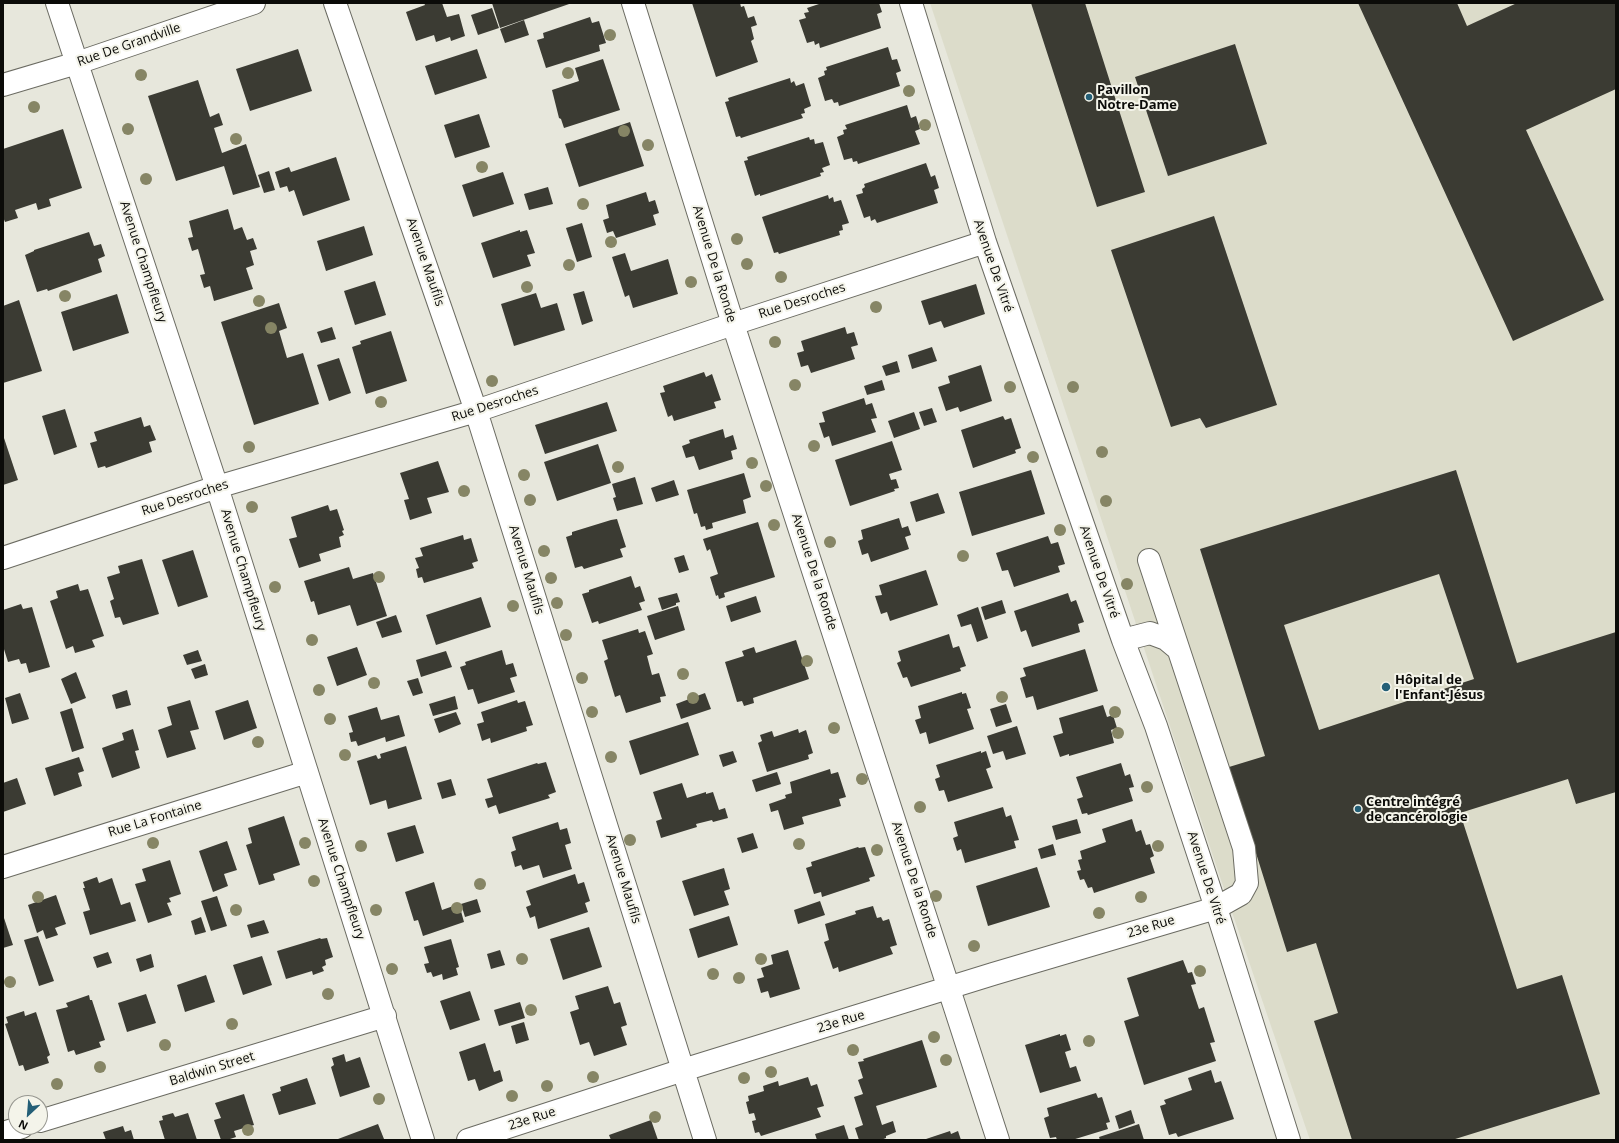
<!DOCTYPE html>
<meta charset="utf-8">
<style>
body{margin:0}
#map{position:relative;width:1619px;height:1143px;overflow:hidden;background:#e7e7dc;font-family:"Open Sans",sans-serif}
canvas{display:block}
.frame{position:absolute;inset:0;border:4px solid #0b0b08;pointer-events:none}
.north{position:absolute;left:8px;top:1095px;width:40px;height:40px;box-sizing:border-box;background:#f4f4ea;border:1px solid #979790;border-radius:50%;rotate:206deg;font-size:11px;font-weight:700;line-height:16px;text-align:center;color:#0b0b08}
.north::after{content:'';display:block;margin:auto;width:14px;height:18px;background:#245f77;clip-path:polygon(50% 0,100% 100%,50% 72%,0 100%)}
</style>
<div id="map">
<canvas width="1619" height="1143"></canvas>
<div class="frame"></div>
<div class="north">N</div>
</div>
<script>
const context = document.querySelector('canvas').getContext('2d');
context.lineJoin = 'round';
function paint(path, color) {
  context.fillStyle = color;
  context.fill(path, 'evenodd');
}
function poly(rows) {
  const path = new Path2D();
  for (const r of rows) {
    path.moveTo(r[0], r[1]);
    for (let i = 2; i < r.length; i += 2) path.lineTo(r[i], r[i + 1]);
  }
  return path;
}
function strokePath(path, color, width, dash) {
  context.strokeStyle = color;
  context.lineWidth = width;
  context.lineCap = dash ? 'butt' : 'round';
  context.setLineDash(dash || []);
  context.stroke(path);
}
function label(font, color, halo, rows, align = 'center') {
  context.font = font + ' "Open Sans",sans-serif';
  context.lineWidth = 4;
  context.setLineDash([]);
  context.textBaseline = 'middle';
  context.strokeStyle = halo;
  context.fillStyle = color;
  for (const [text, x, y, turn = 0] of rows) {
    context.save();
    context.translate(x, y);
    context.rotate((+turn || 0) * Math.PI / 180);
    context.textAlign = isNaN(turn) ? turn : align;
    if (halo) context.strokeText(text, 0, 0);
    context.fillText(text, 0, 0);
    context.restore();
  }
}
paint(poly([
 [930,3,1616,3,1616,1140,1310,1140,1219,874]
]), '#dcdcca');
paint(poly([
 [424,3,442,3,447,17,459,14,465,36,451,41,450,37,436,42,434,35,416,41,406,12,425,5],
 [492,3,572,3,500,28],
 [692,3,740,3,741,7,744,6,748,18,754,16,757,25,751,27,754,39,751,41,758,62,716,77],
 [822,3,879,3,882,12,877,14,881,28,820,48,819,43,815,45,814,41,807,43,799,20,806,18,804,13,809,12,807,8],
 [1031,3,1085,3,1145,192,1097,207],
 [1358,3,1457,3,1467,26,1517,3,1616,3,1616,89,1526,130,1604,300,1513,341],
 [492,8,499,28,478,35,471,15],
 [590,17,592,23,599,21,606,43,599,45,600,51,546,68,537,40,544,38,543,33],
 [524,20,529,35,505,43,500,29],
 [1235,44,1267,144,1168,176,1135,77],
 [888,47,892,60,897,59,901,71,896,73,900,86,839,106,838,102,834,103,832,99,825,101,818,78,825,75,824,71,827,70,826,67],
 [298,49,312,91,250,111,236,69],
 [477,49,487,78,435,95,425,66],
 [603,59,620,110,564,128,561,119,559,118,552,90,579,81,575,68],
 [790,78,791,83,794,81,796,86,804,83,811,106,804,109,805,113,801,114,803,118,741,138,740,136,736,137,725,102,729,101,728,98],
 [198,80,210,117,219,113,223,125,214,128,222,153,246,144,260,187,233,195,224,166,176,181,148,96],
 [907,105,911,118,916,116,920,129,915,131,920,144,858,164,857,161,853,162,852,158,844,160,837,137,844,134,843,130,847,129,845,125],
 [479,114,490,147,455,158,444,125],
 [630,122,644,166,579,187,565,144],
 [63,129,82,188,49,199,51,206,38,210,36,203,15,210,18,218,5,222,3,217,3,149],
 [809,137,810,140,814,139,815,144,823,142,830,165,822,168,824,172,820,173,821,176,760,196,760,194,755,196,744,161,748,160,747,157],
 [336,157,350,200,303,216,294,190,289,192,287,186,280,188,275,172,289,167,291,172],
 [926,163,931,177,935,175,939,188,934,190,938,203,877,223,875,219,871,221,870,216,864,218,856,195,863,193,862,189,865,187,864,184],
 [269,171,275,190,264,193,258,175],
 [503,172,514,204,473,217,462,185],
 [548,187,553,204,529,210,524,194],
 [646,192,649,202,655,200,659,213,653,215,656,225,616,238,613,231,607,233,603,220,609,218,606,205],
 [828,195,829,199,833,197,834,202,841,200,849,223,842,225,843,230,839,231,840,235,779,254,778,252,774,253,762,217],
 [228,209,234,230,242,227,247,240,253,238,257,249,250,251,254,265,246,268,253,289,214,301,210,286,204,288,200,275,205,274,198,249,192,251,188,238,193,237,189,221],
 [1214,216,1277,405,1206,428,1200,418,1171,427,1111,250],
 [582,223,592,257,577,262,566,228],
 [364,226,373,255,326,271,317,241],
 [520,230,520,232,527,230,535,253,527,255,531,266,493,278,481,243],
 [89,232,94,246,101,244,105,256,98,259,102,272,48,291,47,289,37,292,25,255,34,251,34,250],
 [625,253,631,271,668,259,678,294,633,308,629,295,625,297,612,257],
 [375,281,386,315,355,325,344,291],
 [976,284,985,314,944,328,941,321,929,325,921,301],
 [584,291,593,321,582,325,573,294],
 [536,293,541,308,557,303,565,330,514,346,501,304],
 [117,294,129,333,73,351,61,312],
 [19,300,42,371,3,383,3,306],
 [279,303,287,328,279,331,287,358,303,353,319,404,254,425,221,322],
 [332,327,336,339,321,343,317,332],
 [845,327,847,334,854,332,858,345,851,347,855,359,811,373,808,365,801,367,797,353,804,351,801,341],
 [391,331,407,381,366,394,352,347,361,344,360,341],
 [932,347,937,361,912,369,908,355],
 [339,358,351,393,329,401,317,365],
 [897,361,900,372,886,376,882,366],
 [981,365,992,401,960,412,958,407,946,411,938,387,950,383,948,376],
 [704,372,706,377,712,374,721,400,714,402,716,408,674,421,672,415,668,417,660,393,665,392,663,386],
 [882,380,885,390,867,395,864,386],
 [864,398,866,405,872,403,877,418,871,419,876,432,832,446,829,436,824,438,819,423,825,422,822,412],
 [607,402,617,431,545,454,535,425],
 [932,408,937,422,924,426,919,412],
 [65,409,77,447,54,455,42,416],
 [914,412,920,429,894,438,888,421],
 [1003,416,1005,420,1011,418,1021,448,1015,450,1016,453,973,468,961,430],
 [141,417,144,427,150,425,156,440,149,442,152,452,106,468,105,466,98,468,90,443,97,441,94,432],
 [723,429,725,438,733,435,737,449,731,451,733,459,699,470,694,456,686,458,682,446,690,443,689,440],
 [3,435,18,480,3,485],
 [892,441,902,470,889,474,891,480,896,479,899,488,894,489,895,491,850,506,835,460],
 [598,444,611,483,557,501,544,462],
 [438,461,449,492,427,498,432,513,410,520,404,500,409,499,400,473],
 [1031,470,1045,514,972,536,959,492],
 [1456,470,1517,663,1616,632,1616,792,1576,804,1568,779,1460,813,1517,989,1562,975,1600,1094,1452,1140,1352,1140,1314,1021,1338,1013,1316,943,1287,952,1229,767,1265,756,1200,549],
 [1439,574,1474,679,1319,730,1284,625],
 [744,473,751,497,743,500,746,513,712,523,713,528,706,530,705,526,701,527,697,513,694,514,687,490],
 [635,477,643,504,617,511,613,498,616,497,612,484],
 [674,480,679,495,656,502,651,488],
 [938,493,945,513,916,522,910,502],
 [328,505,330,511,337,509,344,530,342,531,344,535,339,537,341,547,319,554,321,561,299,568,289,539,297,537,291,517],
 [899,518,902,528,908,526,911,535,905,537,909,549,871,562,868,553,862,555,858,541,863,539,861,530],
 [617,519,626,547,620,549,623,557,584,569,582,566,575,568,566,537,572,535,572,532,611,520],
 [758,522,775,577,724,593,725,597,719,599,718,595,716,596,710,577,718,574,710,549,707,551,703,539],
 [463,535,464,540,471,538,478,561,472,563,474,568,424,583,422,577,418,578,416,569,419,568,415,558,423,556,420,548],
 [1048,536,1051,544,1058,542,1065,564,1058,566,1060,572,1014,587,1008,570,1002,571,996,553],
 [193,550,208,597,178,607,162,560],
 [684,555,689,570,679,573,674,558],
 [142,559,159,614,123,625,120,617,115,618,110,601,114,599,107,577,120,573,118,566],
 [349,567,353,579,373,573,387,616,357,626,350,605,318,615,314,601,311,602,304,581],
 [926,570,938,605,890,621,887,612,881,614,875,596,882,595,879,585],
 [631,576,635,588,640,586,645,601,639,603,642,610,599,624,598,621,592,623,582,594,589,592,589,590],
 [78,584,80,591,88,589,104,636,92,640,95,647,75,653,73,646,66,649,50,601,58,598,56,591],
 [677,593,680,602,676,603,676,605,662,610,658,598],
 [1068,593,1071,602,1076,600,1084,622,1078,624,1080,632,1032,647,1026,630,1021,632,1014,611],
 [756,596,761,612,731,622,726,606],
 [481,597,491,627,436,645,426,615],
 [1002,600,1006,613,985,620,981,607],
 [21,604,23,609,32,607,50,667,29,673,26,663,21,664,19,659,8,662,3,646,3,610],
 [678,606,685,630,655,640,647,616],
 [978,607,988,638,977,642,971,624,961,627,957,615],
 [396,615,402,632,382,638,376,622],
 [638,629,639,633,645,631,653,654,647,656,652,675,659,673,666,696,660,697,661,702,626,713,620,695,615,697,604,661,608,659,602,640],
 [949,634,953,648,959,646,966,666,960,668,961,671,911,687,907,677,903,678,897,663,901,661,898,651],
 [796,640,809,679,753,698,754,703,744,706,742,701,737,702,725,662,744,656,742,651,754,647,756,653],
 [357,647,367,675,337,686,327,657],
 [1085,649,1098,691,1037,710,1033,696,1026,698,1020,678,1026,676,1023,668],
 [198,650,202,661,187,665,183,655],
 [502,650,506,665,513,663,517,676,510,678,515,692,478,704,473,689,468,690,460,667,466,665,465,662],
 [446,651,452,667,421,677,416,660],
 [205,664,208,675,195,679,191,669],
 [76,672,86,698,71,704,61,679],
 [418,678,423,693,413,696,407,681],
 [127,690,131,705,116,709,112,695],
 [962,692,962,694,966,693,971,708,967,709,974,729,929,744,926,732,920,734,915,720,921,718,918,706],
 [20,693,29,719,12,724,5,698],
 [705,693,711,709,681,719,676,704],
 [455,696,458,709,433,716,429,704],
 [190,700,199,729,190,731,196,749,167,758,158,730,172,725,167,707],
 [248,700,257,728,224,740,215,711],
 [517,700,518,703,525,701,533,725,526,727,527,731,491,743,490,738,482,741,477,724,484,722,481,712],
 [1006,704,1012,722,996,727,990,709],
 [1103,705,1107,717,1113,715,1117,728,1111,730,1114,743,1069,756,1069,754,1060,757,1053,736,1063,733,1059,718],
 [377,707,381,720,399,715,405,736,386,742,385,737,358,746,356,741,351,742,349,733,353,732,348,716],
 [72,708,84,748,72,752,60,712],
 [456,712,461,724,439,733,434,719],
 [688,722,699,755,640,775,629,741],
 [1017,726,1026,754,1006,760,1003,751,993,754,987,736],
 [133,729,139,750,135,751,140,768,112,778,102,748,124,740,122,733],
 [798,729,799,733,806,730,813,753,808,755,809,759,767,772,758,743,762,741,760,735,772,731,774,737],
 [406,746,422,799,388,809,386,800,370,805,357,761,376,755,378,759,381,758,380,754],
 [733,751,737,762,723,767,719,755],
 [981,751,981,753,986,751,991,767,986,769,993,788,948,802,944,790,939,791,935,779,940,777,936,765],
 [79,757,84,771,78,773,82,786,54,796,45,768],
 [546,762,556,792,548,795,550,798,499,814,496,805,488,808,485,799,493,797,487,779,537,763,538,764],
 [1121,763,1125,776,1130,774,1134,787,1129,788,1133,801,1088,815,1087,813,1082,814,1077,799,1083,797,1076,777],
 [830,769,831,774,838,772,846,797,839,799,841,806,802,817,804,824,784,830,778,810,771,812,769,804,786,798,785,795,792,793,790,782],
 [777,772,781,784,756,792,752,780],
 [17,778,26,804,3,812,3,783],
 [451,779,456,795,442,799,437,783],
 [682,783,687,798,706,792,706,794,713,792,719,810,725,808,728,818,713,822,712,820,696,824,697,827,661,838,656,821,662,819,653,792],
 [1003,807,1006,817,1011,815,1019,840,1014,841,1016,848,965,863,961,849,957,851,953,838,958,836,954,822],
 [284,816,300,865,273,874,275,880,259,885,246,845,252,843,248,828],
 [1077,819,1081,833,1056,840,1052,826],
 [1132,819,1136,832,1141,830,1146,845,1150,844,1154,856,1150,858,1155,873,1094,893,1092,887,1088,888,1084,879,1080,880,1077,871,1081,870,1078,860,1082,859,1080,851,1106,842,1102,829],
 [558,822,560,830,567,828,571,843,565,845,572,869,543,878,539,865,523,870,521,865,515,867,511,852,516,850,512,837],
 [415,825,424,853,396,862,387,833],
 [753,833,758,848,742,853,737,838],
 [227,841,237,870,224,874,228,886,213,892,199,851],
 [1053,844,1056,855,1041,859,1038,849],
 [858,847,859,848,865,847,875,876,869,878,870,881,822,897,821,892,814,894,806,868,812,866,811,862],
 [170,860,181,894,169,898,171,902,167,903,172,915,148,923,135,884,146,881,142,869],
 [1037,867,1050,907,988,926,976,886],
 [724,868,730,889,724,891,729,905,694,916,682,881],
 [575,874,578,884,584,882,590,901,585,903,588,912,538,929,535,916,530,918,526,907,531,905,526,891],
 [97,877,99,883,112,878,121,905,130,902,136,921,90,935,83,912,90,910,83,888,85,888,83,882],
 [434,882,442,910,459,904,464,922,423,936,418,920,414,921,405,892],
 [56,895,66,924,55,928,58,935,46,939,43,930,37,933,28,905],
 [217,896,227,926,211,931,201,901],
 [477,899,481,912,465,917,461,904],
 [820,901,825,915,798,924,794,910],
 [873,906,877,918,881,917,883,921,889,919,897,945,890,947,893,954,839,972,838,967,833,969,824,942,829,940,825,924,856,914,855,911],
 [3,915,13,945,3,948],
 [729,916,738,945,698,958,689,929],
 [201,917,206,932,195,935,191,921],
 [264,920,269,933,251,938,247,925],
 [589,927,602,967,563,980,550,939],
 [38,936,54,981,39,986,24,940],
 [320,938,321,939,327,938,333,957,325,960,326,965,322,967,324,971,313,975,312,971,286,979,277,951],
 [451,939,459,967,456,968,458,975,443,980,442,974,433,977,431,972,427,973,424,964,429,963,424,947],
 [500,950,505,965,491,969,487,954],
 [788,950,800,989,770,998,768,991,761,993,757,979,764,977,761,968,773,964,771,955],
 [108,952,112,963,97,968,93,957],
 [151,954,154,967,140,972,136,959],
 [262,956,272,985,243,995,233,965],
 [1183,960,1188,973,1192,972,1196,984,1191,985,1199,1009,1204,1007,1215,1042,1210,1043,1216,1061,1144,1085,1124,1021,1139,1016,1127,978],
 [206,975,215,1002,185,1012,177,985],
 [608,986,614,1004,620,1002,627,1025,621,1027,627,1045,594,1056,589,1042,580,1045,570,1012,579,1009,575,996],
 [470,991,480,1020,450,1030,440,1001],
 [146,994,156,1023,127,1032,118,1003],
 [89,995,90,1000,92,1000,105,1040,99,1042,101,1047,76,1055,74,1050,68,1052,56,1010,68,1007,66,1003],
 [520,1002,525,1018,499,1026,494,1010],
 [24,1011,25,1016,36,1012,50,1055,47,1057,49,1063,25,1071,23,1065,19,1066,5,1024,8,1023,6,1017],
 [524,1022,529,1040,516,1044,511,1026],
 [1060,1034,1060,1036,1066,1034,1071,1050,1065,1052,1070,1068,1076,1066,1081,1081,1040,1093,1025,1045],
 [922,1040,937,1087,876,1106,882,1125,893,1121,896,1132,886,1136,886,1138,881,1140,859,1140,855,1128,863,1125,854,1097,863,1094,858,1080,863,1078,858,1062,864,1061,863,1059],
 [485,1043,494,1072,500,1070,503,1081,479,1091,475,1079,468,1081,459,1052],
 [344,1054,346,1062,360,1057,370,1087,340,1097,331,1067,334,1065,332,1058],
 [1211,1070,1215,1083,1221,1081,1234,1119,1178,1137,1176,1133,1169,1135,1160,1106,1166,1104,1164,1100,1192,1090,1188,1078],
 [808,1077,811,1086,817,1084,824,1106,817,1108,821,1117,761,1136,759,1132,755,1133,752,1121,756,1120,754,1113,749,1114,746,1102,749,1101,748,1096,764,1091,763,1086,778,1081,779,1086],
 [307,1078,316,1104,279,1115,272,1094,281,1091,280,1087],
 [1096,1093,1098,1098,1102,1097,1110,1122,1106,1123,1108,1129,1072,1140,1057,1140,1056,1137,1050,1138,1044,1118,1049,1116,1047,1108],
 [244,1094,254,1125,234,1131,236,1137,227,1140,221,1140,214,1120,221,1118,215,1103],
 [1131,1110,1135,1123,1119,1129,1115,1116],
 [173,1113,175,1117,188,1113,197,1140,165,1140,159,1121,163,1120,162,1116],
 [651,1120,658,1140,611,1140,609,1135],
 [378,1124,384,1139,338,1140,338,1139],
 [1139,1124,1144,1140,1100,1140,1099,1137],
 [844,1125,849,1140,817,1140,815,1134],
 [123,1126,125,1132,131,1130,134,1140,106,1140,103,1132],
 [950,1131,951,1134,958,1131,961,1140,923,1140]
]), '#3b3b33');
const minor = poly([
 [57,3,217,487,423,1140],
 [335,3,476,411,705,1140],
 [633,3,733,324,998,1140],
 [911,3,985,242,1123,640,1156,726,1216,908,1289,1140],
 [3,85,77,63,254,3],
 [3,558,217,487,476,411,733,324,985,242],
 [1123,640,1150,633,1166,639,1178,649],
 [3,867,307,772],
 [40,1121,385,1016],
 [3,1133,22,1127],
 [468,1140,683,1070,993,974,1216,908,1241,894,1247,883,1244,848,1149,560]
]);
strokePath(minor, '#6b6b62', 24);
strokePath(minor, '#fff', 22);
context.fillStyle = '#868565';
for (const [x, y] of [
 [610,35],
 [568,73],
 [141,75],
 [909,91],
 [34,107],
 [925,125],
 [128,129],
 [624,131],
 [236,139],
 [648,145],
 [482,167],
 [146,179],
 [583,204],
 [737,239],
 [611,242],
 [747,264],
 [569,265],
 [781,277],
 [691,282],
 [527,287],
 [65,296],
 [259,301],
 [876,307],
 [271,328],
 [775,342],
 [492,381],
 [795,385],
 [1010,387],
 [1073,387],
 [381,402],
 [814,446],
 [249,447],
 [1102,452],
 [1033,457],
 [752,463],
 [618,467],
 [524,475],
 [766,486],
 [464,491],
 [530,500],
 [1106,501],
 [252,507],
 [774,525],
 [1060,530],
 [830,542],
 [544,551],
 [963,556],
 [379,577],
 [551,578],
 [1127,584],
 [275,587],
 [557,603],
 [513,606],
 [566,635],
 [312,640],
 [807,661],
 [683,674],
 [582,678],
 [374,683],
 [319,690],
 [1002,697],
 [693,698],
 [592,712],
 [1115,712],
 [330,719],
 [834,728],
 [1118,733],
 [258,742],
 [345,755],
 [611,757],
 [862,779],
 [1147,787],
 [920,807],
 [630,840],
 [153,843],
 [305,843],
 [799,844],
 [361,846],
 [1158,846],
 [877,850],
 [314,881],
 [480,884],
 [936,896],
 [38,897],
 [1141,897],
 [457,908],
 [236,910],
 [376,910],
 [1099,913],
 [974,946],
 [522,959],
 [761,959],
 [392,969],
 [1200,971],
 [713,974],
 [739,978],
 [10,982],
 [328,994],
 [531,1010],
 [232,1024],
 [934,1037],
 [1089,1041],
 [165,1045],
 [853,1050],
 [946,1060],
 [100,1067],
 [771,1072],
 [593,1077],
 [744,1078],
 [57,1084],
 [547,1086],
 [512,1096],
 [379,1099],
 [655,1117],
 [248,1130]
]) {
  context.beginPath();
  context.arc(x, y, 6, 0, 2 * Math.PI);
  context.fill();
}
for (const [x, y, r, color] of [
 [1089,97,4,"#245f77"],
 [1386,687,5,"#245f77"],
 [1358,809,4,"#245f77"]
]) {
  const dot = new Path2D();
  dot.arc(x, y, r, 0, 2 * Math.PI);
  context.fillStyle = color;
  context.fill(dot);
  strokePath(dot, '#f4f4ea', 1.5);
}
label('13px', '#0b0b08', '#f4f4ea', [
 ["Rue De Grandville",129,45,-19],
 ["Avenue Champfleury",143,262,72],
 ["Avenue Maufils",425,262,71],
 ["Avenue De la Ronde",714,264,73],
 ["Avenue De Vitré",993,266,71],
 ["Rue Desroches",802,301,-18],
 ["Rue Desroches",495,404,-18],
 ["Rue Desroches",185,498,-18],
 ["Avenue Champfleury",243,570,73],
 ["Avenue Maufils",526,570,73],
 ["Avenue De la Ronde",814,572,72],
 ["Avenue De Vitré",1099,572,71],
 ["Rue La Fontaine",155,819,-17],
 ["Avenue De Vitré",1206,878,72],
 ["Avenue Champfleury",341,879,72],
 ["Avenue Maufils",623,879,73],
 ["Avenue De la Ronde",914,880,72],
 ["23e Rue",1151,927,-17],
 ["23e Rue",841,1022,-17],
 ["Baldwin Street",212,1069,-17],
 ["23e Rue",532,1119,-18]
]);
label('bold 13px', '#0b0b08', '#f4f4ea', [
 ["Pavillon",1097,90],
 ["Notre-Dame",1097,105],
 ["Hôpital de",1395,680],
 ["l'Enfant-Jésus",1395,695],
 ["Centre intégré",1366,802],
 ["de cancérologie",1366,817]
], 'left');
</script>
